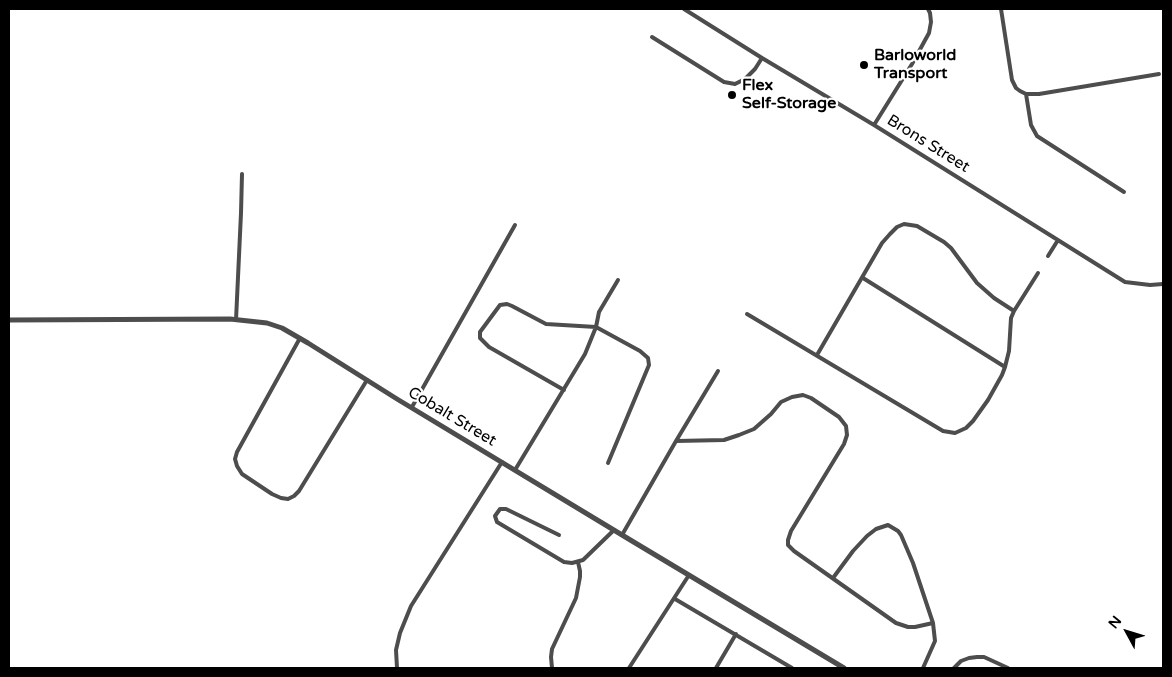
<!DOCTYPE html>
<style>
body{margin:0}
#map{position:relative;width:1172px;height:677px;overflow:hidden;background:#fff;font-family:"Varela Round",sans-serif}
canvas{display:block}
.frame{position:absolute;inset:0;border:10px solid #000;pointer-events:none}
.north{position:absolute;left:1102px;top:607px;width:50px;height:50px;-webkit-text-stroke:4px #fff;paint-order:stroke;rotate:309deg;font-size:14px;font-weight:700;line-height:20px;text-align:center;color:#000}
.north::after{content:'';display:block;margin:auto;width:18px;height:22px;background:#000;clip-path:polygon(50% 0,100% 100%,50% 72%,0 100%)}
</style>
<div id="map">
<canvas width="1172" height="677"></canvas>
<div class="frame"></div>
<div class="north">N</div>
</div>
<script>
const context = document.querySelector('canvas').getContext('2d');
context.lineJoin = 'round';
function poly(rows) {
  const path = new Path2D();
  for (const r of rows) {
    path.moveTo(r[0], r[1]);
    for (let i = 2; i < r.length; i += 2) path.lineTo(r[i], r[i + 1]);
  }
  return path;
}
function strokePath(path, color, width, dash) {
  context.strokeStyle = color;
  context.lineWidth = width;
  context.lineCap = dash ? 'butt' : 'round';
  context.setLineDash(dash || []);
  context.stroke(path);
}
function label(font, color, halo, rows, align = 'center') {
  context.font = font + ' "Varela Round",sans-serif';
  context.lineWidth = 4.5;
  context.setLineDash([]);
  context.textBaseline = 'middle';
  context.strokeStyle = halo;
  context.fillStyle = color;
  for (const [text, x, y, turn = 0] of rows) {
    context.save();
    context.translate(x, y);
    context.rotate((+turn || 0) * Math.PI / 180);
    context.textAlign = isNaN(turn) ? turn : align;
    if (halo) context.strokeText(text, 0, 0);
    context.fillText(text, 0, 0);
    context.restore();
  }
}
strokePath(poly([
 [684,9,762,58,874,125,1125,282,1150,285,1163,284],
 [1001,9,1012,80,1016,88,1020,91,1026,94,1039,94,1159,74],
 [652,37,724,82,735,84,745,79,755,69,762,58],
 [1026,94,1031,125,1037,136,1124,192],
 [874,125,912,64,929,33,931,22,930,13,928,9],
 [1048,256,1058,240],
 [863,278,1005,367],
 [747,314,943,431,955,433,966,428,973,421,988,400,1002,375,1005,367,1009,351,1011,318,1014,311,1038,273],
 [236,320,241,213,242,174],
 [300,338,237,452,235,459,237,466,242,474,272,494,281,498,288,499,294,496,299,491,367,380],
 [817,355,882,243,890,234,897,227,904,224,917,226,944,242,951,248,977,283,994,298,1014,311],
 [564,390,489,347,480,338,480,332,500,305,507,304,512,306,546,324,596,327,640,351,648,358,649,365,608,463],
 [412,407,515,225],
 [676,441,724,440,739,435,754,429,771,414,781,402,792,397,803,395,811,398,839,417,846,426,847,435,844,444,791,531,788,540,788,545,794,551,896,623,908,627,915,627,933,623],
 [515,470,585,354,596,327,599,312,618,280],
 [559,535,506,509,500,509,495,516,497,522,564,562,572,563,583,560,614,530],
 [622,535,676,441,718,371],
 [833,578,853,551,867,536,876,529,888,525,898,531,901,535,913,563,933,623,935,641,923,668],
 [675,599,792,668],
 [397,668,396,650,400,633,411,606,502,462],
 [552,668,551,657,552,649,576,598,580,577,580,571,578,562],
 [629,668,689,575],
 [716,668,736,634],
 [954,668,961,661,969,658,977,657,984,657,1008,668]
]), '#4d4d4d', 4);
strokePath(poly([
 [9,320,230,319,267,323,282,328,308,343,397,399,632,541,844,668]
]), '#4d4d4d', 5);
for (const [x, y, r, color] of [
 [864,65,5,"#000"],
 [732,95,5,"#000"]
]) {
  const dot = new Path2D();
  dot.arc(x, y, r, 0, 2 * Math.PI);
  context.fillStyle = color;
  context.fill(dot);
  strokePath(dot, '#fff', 2);
}
label('bold 16px', '#000', '#fff', [
 ["Barloworld",874,56],
 ["Transport",874,74],
 ["Flex",742,86],
 ["Self-Storage",742,104]
], 'left');
label('16px', '#000', '#fff', [
 ["Brons Street",928,144,32],
 ["Cobalt Street",452,417,31]
]);
</script>
